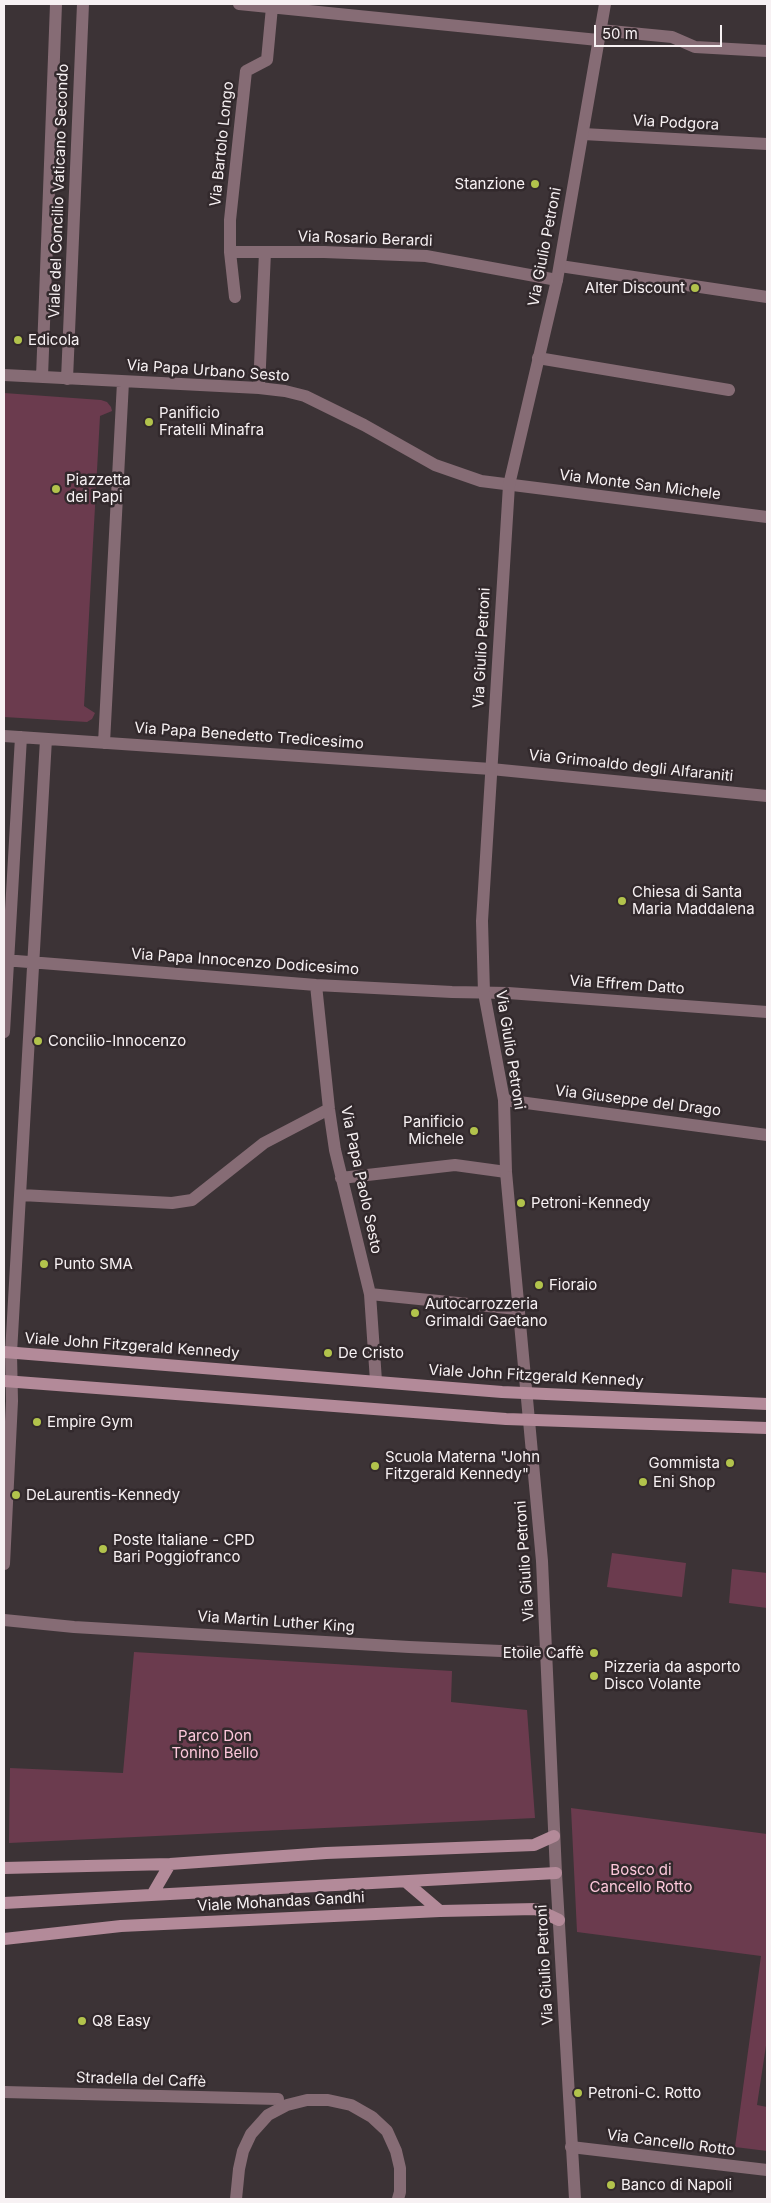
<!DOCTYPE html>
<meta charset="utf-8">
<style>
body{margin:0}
#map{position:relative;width:771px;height:2203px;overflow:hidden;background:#3c3336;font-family:Inter,sans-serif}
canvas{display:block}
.frame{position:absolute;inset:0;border:5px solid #f7f1f3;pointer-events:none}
.scale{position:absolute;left:594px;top:25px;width:128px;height:22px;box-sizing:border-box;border:2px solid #f7f1f3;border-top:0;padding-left:6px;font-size:15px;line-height:18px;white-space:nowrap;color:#f7f1f3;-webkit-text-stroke:4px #32292c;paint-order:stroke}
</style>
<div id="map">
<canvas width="771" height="2203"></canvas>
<div class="frame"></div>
<div class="scale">50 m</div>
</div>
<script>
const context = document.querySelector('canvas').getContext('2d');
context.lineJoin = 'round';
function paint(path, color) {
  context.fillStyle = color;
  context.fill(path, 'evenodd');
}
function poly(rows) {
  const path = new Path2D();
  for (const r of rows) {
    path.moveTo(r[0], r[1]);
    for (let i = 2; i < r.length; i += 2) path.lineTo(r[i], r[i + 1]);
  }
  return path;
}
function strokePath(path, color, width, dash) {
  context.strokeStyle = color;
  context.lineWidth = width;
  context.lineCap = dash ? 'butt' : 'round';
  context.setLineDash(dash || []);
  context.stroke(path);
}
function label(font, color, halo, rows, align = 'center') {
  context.font = font + ' Inter,sans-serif';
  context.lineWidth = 5;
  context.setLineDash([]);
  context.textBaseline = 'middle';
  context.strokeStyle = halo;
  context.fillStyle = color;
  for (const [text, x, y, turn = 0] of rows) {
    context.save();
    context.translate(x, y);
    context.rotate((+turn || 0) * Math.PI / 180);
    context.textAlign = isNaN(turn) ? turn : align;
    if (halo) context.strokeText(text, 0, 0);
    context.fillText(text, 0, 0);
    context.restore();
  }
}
paint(poly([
 [4,393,101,400,107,402,111,407,112,411,100,416,84,706,95,713,92,719,87,722,4,717],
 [612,1553,686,1563,682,1597,607,1587],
 [732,1569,767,1573,767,1608,729,1603],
 [134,1652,452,1671,451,1702,527,1710,535,1818,9,1843,10,1768,123,1773],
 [571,1808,767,1834,767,2039,757,2105,767,2107,767,2151,735,2147,761,1956,577,1932]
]), '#6b3b4e');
strokePath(poly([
 [239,4,598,40],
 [600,30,672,37,695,47,767,51],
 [583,134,767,144],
 [230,252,324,252,426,256,557,280],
 [560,266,767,297],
 [235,297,230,252,230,220,246,71,267,60,272,7],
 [538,358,729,390],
 [4,375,259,388,285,391,305,396,364,425,435,465,481,481,767,517],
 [42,377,56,4],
 [67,379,83,4],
 [259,388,265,252],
 [4,736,491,769,767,796],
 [104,743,123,382],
 [4,960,316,985,452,992,508,993,767,1012],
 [316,985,329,1109,335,1150,370,1294,376,1381],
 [4,1032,21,737],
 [504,1100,767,1135],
 [341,1178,455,1165,506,1172],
 [21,1195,172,1203,192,1200,264,1143,329,1109],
 [370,1294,517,1309],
 [11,1353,46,739],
 [4,1620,74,1627,409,1647,547,1653],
 [4,2092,278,2099],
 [571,2147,767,2170],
 [236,2199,239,2169,243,2151,251,2134,268,2115,287,2105,307,2100,328,2100,351,2105,372,2117,387,2131,396,2151,400,2168,400,2192,398,2199]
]), '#866c75', 12);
strokePath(poly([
 [4,1564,12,1401,11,1353],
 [575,2199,556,1873,542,1561,506,1172,504,1100,484,993,482,921,509,485,557,280,605,4]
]), '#866c75', 12);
strokePath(poly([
 [4,1352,502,1392,767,1404],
 [4,1381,506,1419,767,1428],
 [4,1868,170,1864,326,1853,534,1845,554,1836],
 [406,1882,440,1911],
 [152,1895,170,1864],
 [4,1903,556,1873],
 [4,1939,121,1926,440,1911,536,1909,559,1920]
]), '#b38a99', 12);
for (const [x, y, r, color] of [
 [535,184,5,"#b2c34c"],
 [695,288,5,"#b2c34c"],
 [18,340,5,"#b2c34c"],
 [149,422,5,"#b2c34c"],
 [56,489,5,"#b2c34c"],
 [622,901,5,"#b2c34c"],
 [38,1041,5,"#b2c34c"],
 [474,1131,5,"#b2c34c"],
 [521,1203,5,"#b2c34c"],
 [44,1264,5,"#b2c34c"],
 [539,1285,5,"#b2c34c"],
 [415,1313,5,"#b2c34c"],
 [328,1353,5,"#b2c34c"],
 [37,1422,5,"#b2c34c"],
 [730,1463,5,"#b2c34c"],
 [375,1466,5,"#b2c34c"],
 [643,1482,5,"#b2c34c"],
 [16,1495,5,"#b2c34c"],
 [103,1549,5,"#b2c34c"],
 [594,1653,5,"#b2c34c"],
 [594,1676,5,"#b2c34c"],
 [82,2021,5,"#b2c34c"],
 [578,2093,5,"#b2c34c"],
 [611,2185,5,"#b2c34c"]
]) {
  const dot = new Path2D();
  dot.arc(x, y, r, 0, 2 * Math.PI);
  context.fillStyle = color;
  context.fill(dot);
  strokePath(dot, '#32292c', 2);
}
label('15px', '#f7f1f3', '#32292c', [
 ["Via Podgora",676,123,3],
 ["Via Bartolo Longo",222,144,-84],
 ["Viale del Concilio Vaticano Secondo",59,191,-88],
 ["Via Rosario Berardi",365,239,2],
 ["Via Giulio Petroni",545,247,-79],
 ["Via Papa Urbano Sesto",208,371,4],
 ["Via Monte San Michele",640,485,7],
 ["Via Giulio Petroni",482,648,-87],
 ["Via Papa Benedetto Tredicesimo",249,736,4],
 ["Via Grimoaldo degli Alfaraniti",631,766,6],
 ["Via Papa Innocenzo Dodicesimo",245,962,4],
 ["Via Effrem Datto",627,985,4],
 ["Via Giulio Petroni",510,1050,81],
 ["Via Giuseppe del Drago",638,1101,7],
 ["Via Papa Paolo Sesto",361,1180,78],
 ["Viale John Fitzgerald Kennedy",132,1346,4],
 ["Viale John Fitzgerald Kennedy",536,1376,3],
 ["Via Giulio Petroni",525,1561,-94],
 ["Via Martin Luther King",276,1622,4],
 ["Viale Mohandas Gandhi",281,1902,-3],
 ["Via Giulio Petroni",545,1965,-93],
 ["Stradella del Caffè",141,2080,2],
 ["Via Cancello Rotto",671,2143,7]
]);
label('15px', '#f7f1f3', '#32292c', [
 ["Stanzione",525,184,"right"],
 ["Alter Discount",685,288,"right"],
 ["Edicola",28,340],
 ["Panificio",159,413],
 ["Fratelli Minafra",159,430],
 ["Piazzetta",66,480],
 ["dei Papi",66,497],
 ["Chiesa di Santa",632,892],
 ["Maria Maddalena",632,909],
 ["Concilio-Innocenzo",48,1041],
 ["Panificio",464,1122,"right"],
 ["Michele",464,1139,"right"],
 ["Petroni-Kennedy",531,1203],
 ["Punto SMA",54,1264],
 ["Fioraio",549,1285],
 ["Autocarrozzeria",425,1304],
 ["Grimaldi Gaetano",425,1321],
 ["De Cristo",338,1353],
 ["Empire Gym",47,1422],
 ["Scuola Materna \"John",385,1457],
 ["Fitzgerald Kennedy\"",385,1474],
 ["Gommista",720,1463,"right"],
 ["Eni Shop",653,1482],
 ["DeLaurentis-Kennedy",26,1495],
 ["Poste Italiane - CPD",113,1540],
 ["Bari Poggiofranco",113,1557],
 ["Etoile Caffè",584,1653,"right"],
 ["Pizzeria da asporto",604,1667],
 ["Disco Volante",604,1684],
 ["Q8 Easy",92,2021],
 ["Petroni-C. Rotto",588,2093],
 ["Banco di Napoli",621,2185]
], 'left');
label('15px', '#fdc8db', '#32292c', [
 ["Parco Don",215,1736],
 ["Tonino Bello",215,1753],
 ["Bosco di",641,1870],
 ["Cancello Rotto",641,1887]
]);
</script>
